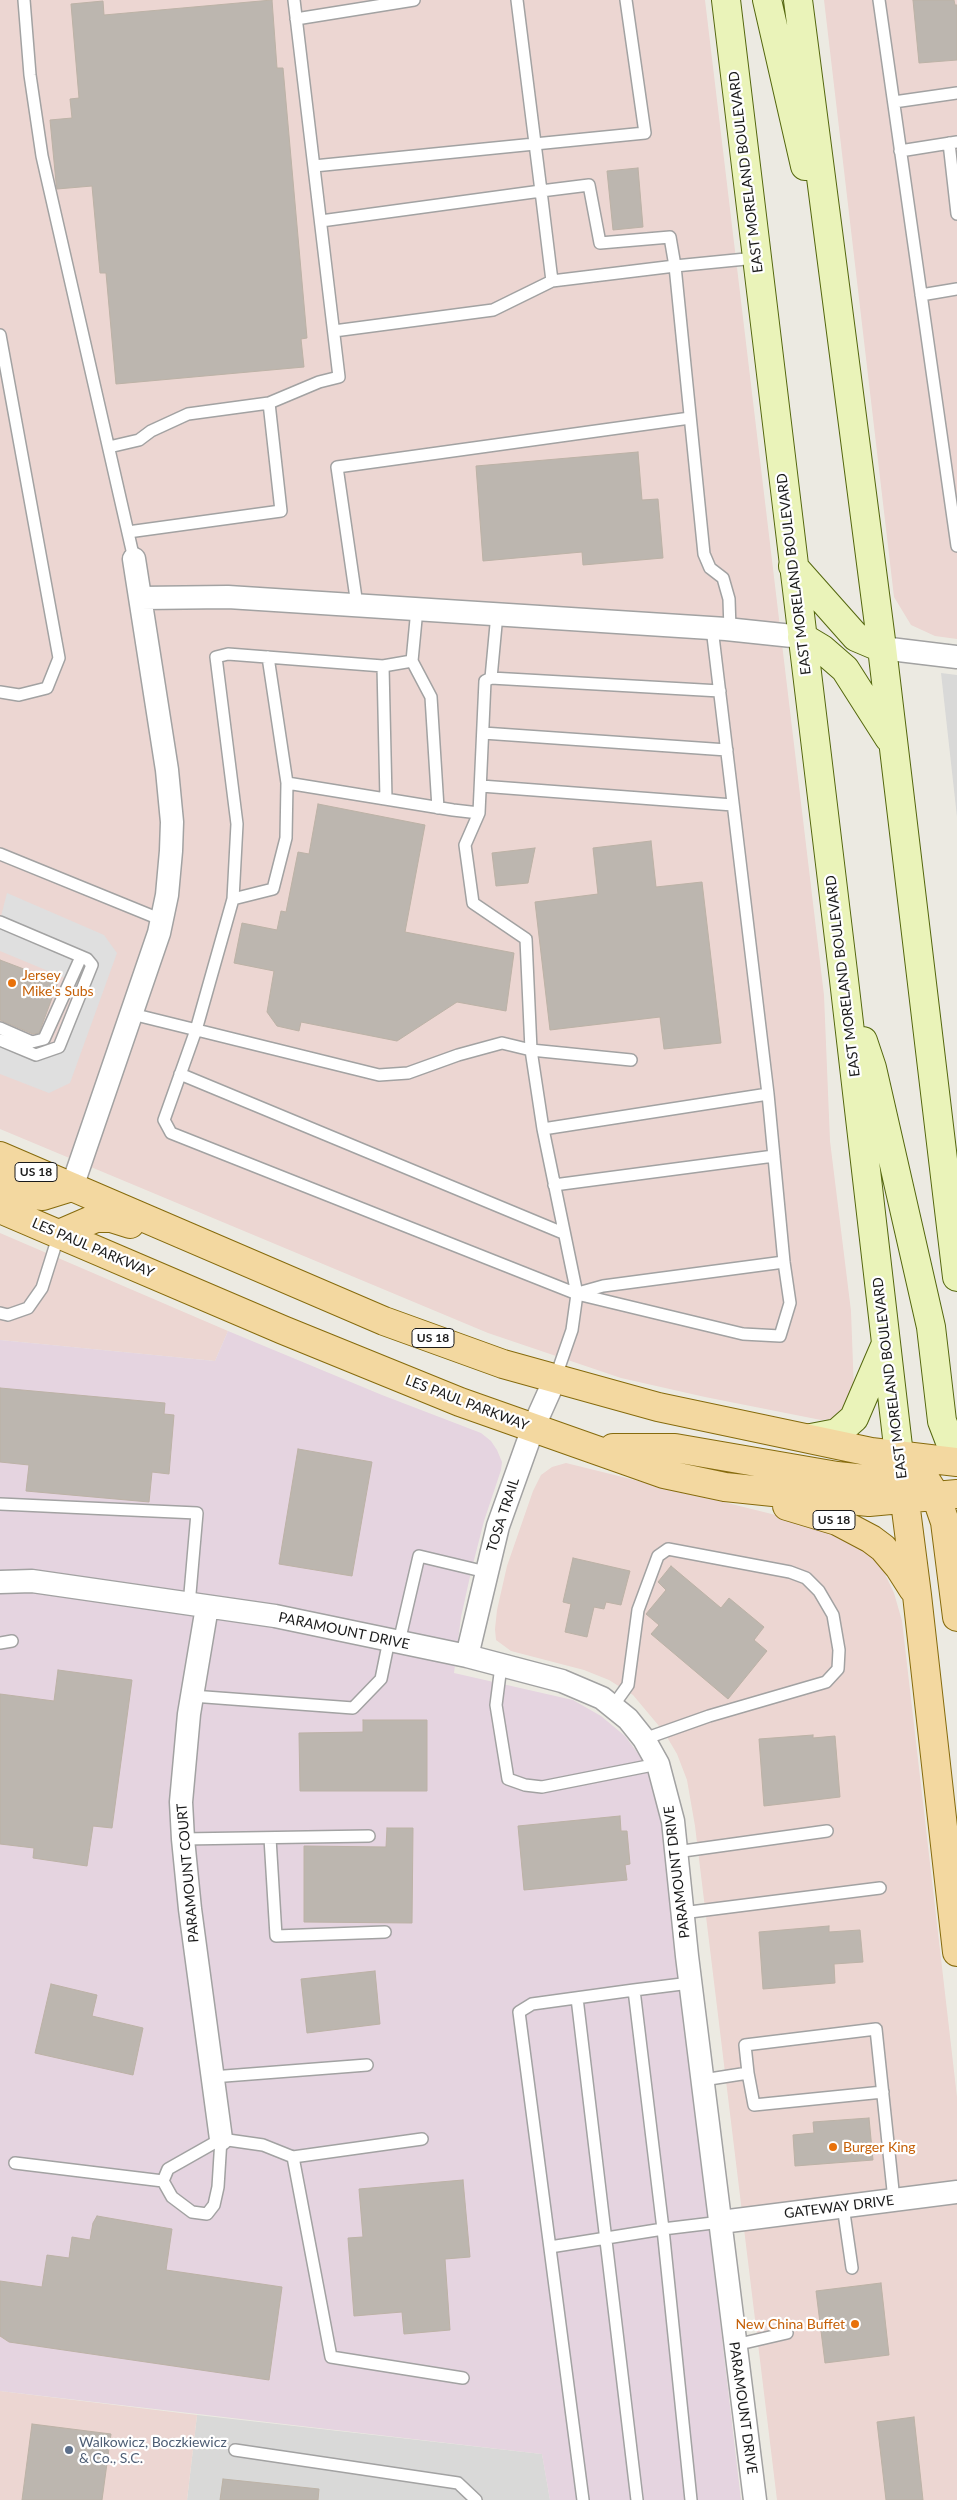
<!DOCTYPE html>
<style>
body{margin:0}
canvas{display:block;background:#eceae2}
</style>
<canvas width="957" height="2500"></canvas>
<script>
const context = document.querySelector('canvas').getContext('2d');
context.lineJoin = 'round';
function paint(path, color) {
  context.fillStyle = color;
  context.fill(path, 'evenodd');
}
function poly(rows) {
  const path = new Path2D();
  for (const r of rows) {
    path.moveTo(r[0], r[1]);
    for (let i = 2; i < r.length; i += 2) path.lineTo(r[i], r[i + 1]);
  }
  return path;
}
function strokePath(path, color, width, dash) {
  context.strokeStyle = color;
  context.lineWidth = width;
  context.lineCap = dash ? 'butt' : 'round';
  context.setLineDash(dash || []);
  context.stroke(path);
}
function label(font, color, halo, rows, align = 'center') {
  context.font = font + ' Lato,sans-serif';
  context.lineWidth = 4.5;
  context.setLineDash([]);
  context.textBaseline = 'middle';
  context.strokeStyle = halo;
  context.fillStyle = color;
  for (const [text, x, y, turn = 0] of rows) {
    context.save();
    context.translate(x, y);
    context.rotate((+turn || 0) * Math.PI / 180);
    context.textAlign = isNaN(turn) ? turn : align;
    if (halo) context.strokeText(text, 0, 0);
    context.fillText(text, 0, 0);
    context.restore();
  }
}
paint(poly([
 [941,673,957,675,957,817],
 [197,2415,542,2454,550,2500,187,2500]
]), '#d9d9d8');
paint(poly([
 [0,0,705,0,824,995,830,1141,851,1311,854,1391,852,1401,833,1419,821,1420,705,1397,621,1378,488,1333,0,1129],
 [824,0,957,0,957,639,935,636,911,625,894,597],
 [0,1233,228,1331,215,1361,0,1340],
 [566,1463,800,1521,851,1539,868,1553,884,1572,894,1593,902,1621,957,2097,957,2500,777,2500,695,1826,687,1780,677,1754,664,1732,633,1695,609,1680,584,1670,511,1651,496,1640,495,1629,497,1610,507,1566,533,1491,541,1475,552,1467],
 [0,2391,197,2415,187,2500,0,2500]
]), '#ecd6d2');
paint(poly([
 [228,1331,382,1395,481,1433,491,1441,497,1450,502,1462,501,1470,484,1521,471,1572,461,1617,454,1673,573,1700,601,1716,625,1736,643,1760,653,1784,661,1817,741,2500,550,2500,542,2454,0,2391,0,1340,215,1361]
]), '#e5d4e0');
paint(poly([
 [7,893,104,935,117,953,70,1083,49,1093,0,1074,0,1034,39,1049,54,1043,77,983,0,951,0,920]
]), '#dfdfdf');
const building = poly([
 [272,0,277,68,283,68,307,338,301,339,304,367,116,384,106,273,100,273,92,186,57,189,56,182,50,120,72,118,70,99,79,98,71,4,103,1,104,15,272,0],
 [913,0,954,0,955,5,957,5,957,60,919,63,913,0],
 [638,168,643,227,613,230,607,171,638,168],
 [638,452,642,500,658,499,663,558,583,565,582,552,483,561,476,466,638,452],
 [318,804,425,825,405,932,514,953,506,1011,457,1002,397,1041,301,1022,299,1031,277,1026,267,1012,274,971,234,963,242,923,277,930,281,911,286,912,298,852,309,854,318,804],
 [651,841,656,887,702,882,721,1043,664,1049,660,1017,550,1030,535,902,598,894,593,848,651,841],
 [535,848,528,883,496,886,492,853,535,848],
 [0,960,58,982,39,1033,33,1034,0,1020,0,960],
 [0,1388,165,1403,164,1414,174,1415,169,1474,152,1472,149,1502,26,1491,29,1465,0,1462,0,1388],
 [298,1449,372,1462,352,1576,279,1564,298,1449],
 [573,1558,630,1571,621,1605,606,1602,604,1609,594,1607,587,1637,565,1632,571,1604,563,1602,573,1558],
 [671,1566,721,1608,729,1598,764,1627,754,1640,767,1651,728,1699,651,1634,659,1625,646,1614,666,1590,658,1582,671,1566],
 [58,1670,132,1680,112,1828,93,1826,87,1866,33,1858,34,1848,0,1844,0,1694,54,1701,58,1670],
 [363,1720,427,1720,427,1791,300,1791,299,1733,363,1732,363,1720],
 [813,1735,813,1738,835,1736,840,1797,764,1806,759,1739,813,1735],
 [620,1816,621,1831,627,1831,630,1864,625,1865,627,1880,524,1890,518,1826,620,1816],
 [387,1828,413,1828,412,1923,304,1922,304,1846,386,1847,387,1828],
 [829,1926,829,1932,860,1930,863,1962,834,1964,835,1983,763,1989,759,1932,829,1926],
 [375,1971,380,2024,307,2033,301,1979,375,1971],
 [51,1984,97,1995,92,2016,143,2028,133,2075,35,2053,51,1984],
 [869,2118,873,2160,795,2166,793,2135,814,2133,813,2122,869,2118],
 [463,2180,470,2257,445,2259,450,2330,404,2334,402,2312,354,2316,348,2238,363,2237,359,2189,463,2180],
 [97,2216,172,2229,166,2270,282,2287,269,2380,9,2342,0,2336,0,2281,42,2287,47,2255,69,2258,72,2237,90,2240,93,2223,97,2216],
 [881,2283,889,2355,825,2363,816,2291,881,2283],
 [914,2417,923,2500,886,2500,877,2422,914,2417],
 [32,2424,111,2434,102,2500,22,2500,32,2424],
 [223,2479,319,2489,318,2500,220,2500,223,2479]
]);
paint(building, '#bcb6af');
strokePath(building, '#bcb2a6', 1);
const lane = poly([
 [24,0,30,75,42,156,134,559],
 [879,0,957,546],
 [296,19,414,0],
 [894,102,957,93],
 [949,143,957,214],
 [900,151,957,142],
 [314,166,645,133,626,0],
 [321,221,541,191,589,185,600,243,670,237,675,266,552,281,541,191,517,0],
 [921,295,957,289],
 [334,331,493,310,552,281],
 [0,335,59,658,47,688,19,695,0,692],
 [269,403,319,382,339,377,294,0],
 [109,447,139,440,151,431,188,414,269,403,281,511,128,532],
 [357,605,337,467,690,418],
 [417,609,412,661,383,666,228,654,216,657,237,824,233,899,196,1030,164,1120,171,1133,577,1294,743,1334,780,1336,790,1303,784,1262,768,1094,712,628],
 [730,630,729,599,723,578,710,568,704,554,675,266,756,258],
 [268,657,287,783],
 [412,661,431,697,438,808],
 [383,666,386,799],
 [491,678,497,614],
 [483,733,727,750],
 [481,786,733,805],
 [0,854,162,920],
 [233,899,273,889,286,838,287,783,453,810,479,813],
 [0,922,87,959,92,965,59,1047,36,1055,0,1040],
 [132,1014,379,1075,408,1073,458,1055,502,1043,531,1050,543,1129,577,1294,572,1330,555,1379],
 [0,1028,32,1042,44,1039,81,957],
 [631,1060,531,1050,526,939,473,903,465,845,479,813,485,681,491,678,720,691],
 [180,1074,563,1233],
 [543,1129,768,1094],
 [554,1185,774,1156],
 [578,1293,603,1286,784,1262],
 [0,1313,8,1315,28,1308,42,1288,59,1234],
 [0,1504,197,1513,189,1605],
 [399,1642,419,1556,486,1572],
 [0,1643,12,1641],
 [501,1666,496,1705,508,1779,525,1785,542,1787,658,1764],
 [192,1696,353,1708,381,1679,389,1640],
 [613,1706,628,1685,638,1610,658,1556,668,1549,790,1572,806,1578,819,1591,833,1615,839,1650,838,1669,826,1682,709,1716,644,1739],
 [270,1838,276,1936,385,1932],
 [183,1839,369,1836],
 [676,1852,827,1831],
 [682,1913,880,1888],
 [634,1990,690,1983],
 [577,1998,637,2500],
 [748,2073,754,2105,883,2092],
 [212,2077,367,2065],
 [703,2080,748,2073,745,2045,876,2029,894,2200],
 [221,2139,218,2187,214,2205,207,2214,192,2212,172,2197,163,2181,168,2169,221,2139,263,2145,293,2157,422,2139],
 [293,2157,331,2357,463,2378],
 [15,2163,163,2181],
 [843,2206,852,2268],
 [550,2247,663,2229,691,2500],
 [735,2345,787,2333],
 [235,2450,458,2483,476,2500],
 [583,2500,519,2012,532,2004,634,1990,663,2229,721,2222]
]);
const street = poly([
 [141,598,228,597,726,629,802,637],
 [882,648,957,657],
 [72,1187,159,933,167,895,171,851,172,822,167,770,134,559],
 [0,1582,32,1581,275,1616,467,1656,562,1681,602,1698,628,1719,644,1739,658,1764,673,1821,687,1956,755,2500],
 [207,1607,189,1714,181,1802,183,1839,190,1909,221,2139],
 [467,1656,498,1526,533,1428,555,1379],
 [721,2222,957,2192]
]);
const secondary = poly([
 [726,0,844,980,899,1455],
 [767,0,805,166],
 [798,0,882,648,957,1277],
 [793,566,856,637,882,648],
 [802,637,822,649,845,669,889,738],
 [863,1041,872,1068,931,1327,942,1421,957,1460],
 [811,1438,837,1433,854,1418,885,1346]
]);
const primary = poly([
 [0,1156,384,1321,503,1364,658,1407,871,1452,957,1462],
 [0,1184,25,1194,43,1196,72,1187],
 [0,1209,283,1330,460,1402,664,1474,725,1487,869,1502,957,1494],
 [59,1234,96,1218,111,1218,130,1224],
 [613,1448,675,1448,837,1476,875,1480,920,1480],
 [899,1455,917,1595,957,1952],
 [927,1482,936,1496,945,1522,957,1617],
 [787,1506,837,1521,871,1539,883,1548,899,1567,913,1589]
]);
strokePath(lane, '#a2a2a2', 14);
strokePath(street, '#a2a2a2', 25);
strokePath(secondary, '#54670e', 30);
strokePath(primary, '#866b0d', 30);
strokePath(lane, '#fff', 11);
strokePath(street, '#fff', 22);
strokePath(secondary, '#eaf3b9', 28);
strokePath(primary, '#f3d8a0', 28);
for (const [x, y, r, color] of [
 [12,983,5,"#e8710a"],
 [833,2147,5,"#e8710a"],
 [855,2324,5,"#e8710a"],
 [69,2450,5,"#5c6f8a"]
]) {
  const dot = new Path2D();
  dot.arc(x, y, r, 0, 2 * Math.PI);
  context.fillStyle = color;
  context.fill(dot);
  strokePath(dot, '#fff', 2);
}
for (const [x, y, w] of [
 [36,1172,42],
 [433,1338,42],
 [834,1520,42]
]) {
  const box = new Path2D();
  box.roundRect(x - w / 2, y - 9.5, w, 19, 4);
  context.fillStyle = '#fff';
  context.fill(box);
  strokePath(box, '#1b1b1b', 1);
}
label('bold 12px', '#1b1b1b', null, [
 ["US 18",36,1172],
 ["US 18",433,1338],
 ["US 18",834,1520]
]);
label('14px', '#1b1b1b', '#fff', [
 ["EAST MORELAND BOULEVARD",746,172,-97],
 ["EAST MORELAND BOULEVARD",794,574,-97],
 ["EAST MORELAND BOULEVARD",843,976,-97],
 ["LES PAUL PARKWAY",93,1248,23],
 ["EAST MORELAND BOULEVARD",890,1378,-97],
 ["LES PAUL PARKWAY",467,1403,21],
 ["TOSA TRAIL",503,1515,-72],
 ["PARAMOUNT DRIVE",344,1631,12],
 ["PARAMOUNT DRIVE",677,1872,-97],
 ["PARAMOUNT COURT",188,1873,-95],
 ["GATEWAY DRIVE",839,2207,-7],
 ["PARAMOUNT DRIVE",743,2408,82]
]);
label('14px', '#c56008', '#fff', [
 ["Jersey",22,975],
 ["Mike's Subs",22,991],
 ["Burger King",843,2147],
 ["New China Buffet",845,2324,"right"]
], 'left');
label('14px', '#4e5e75', '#fff', [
 ["Walkowicz, Boczkiewicz",79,2442],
 ["& Co., S.C.",79,2458]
], 'left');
</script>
